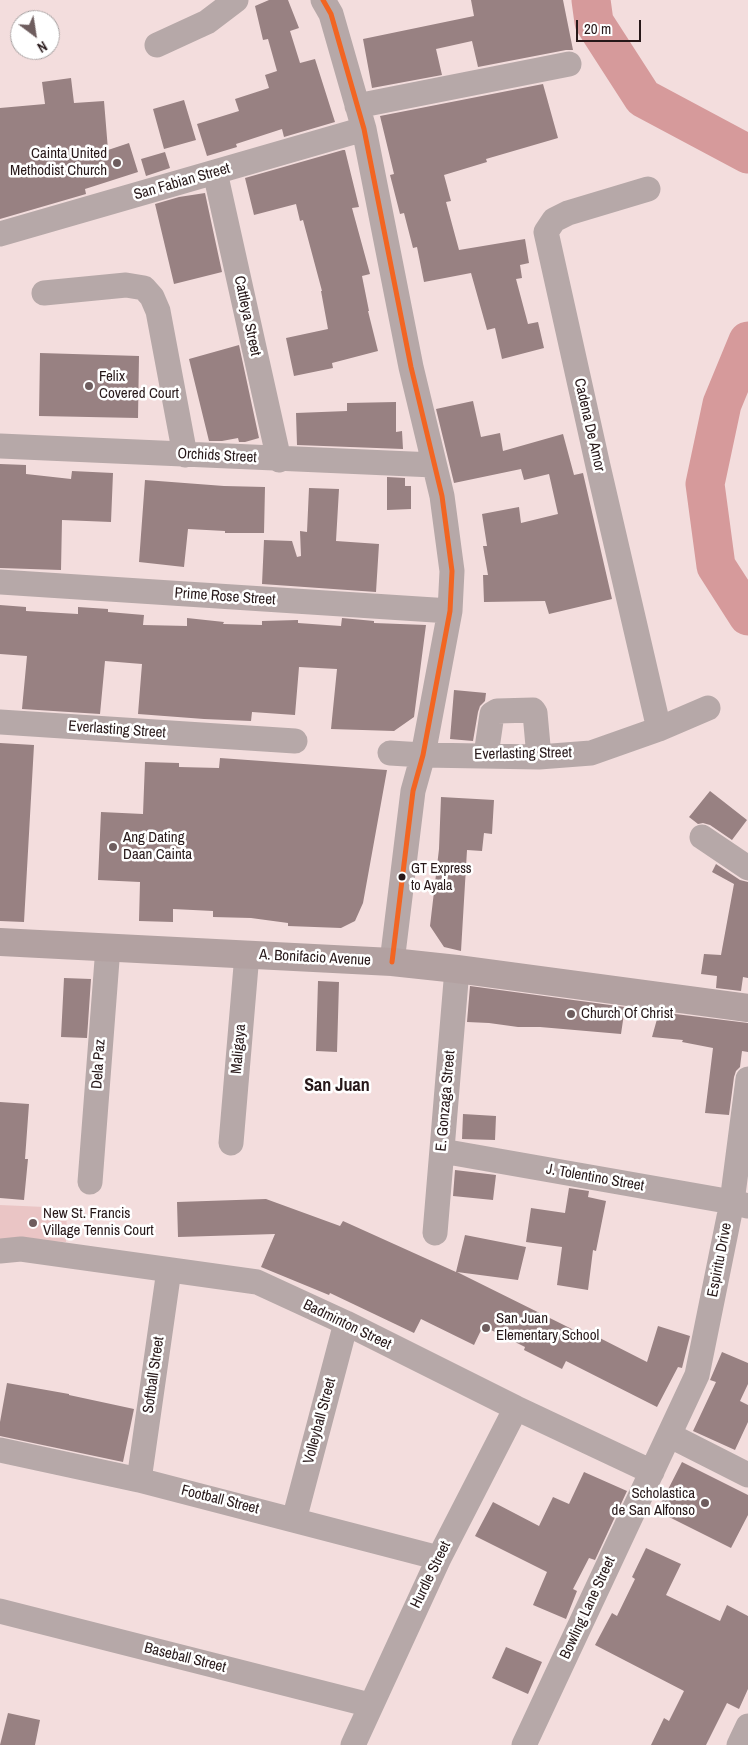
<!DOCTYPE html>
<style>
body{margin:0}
#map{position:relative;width:748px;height:1745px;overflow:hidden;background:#f3dddd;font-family:"Archivo Narrow",sans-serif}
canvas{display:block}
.north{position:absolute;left:10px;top:10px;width:50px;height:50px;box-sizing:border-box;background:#fff;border:1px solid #a9a3a3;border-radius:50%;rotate:149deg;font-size:14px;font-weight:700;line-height:20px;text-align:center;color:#271819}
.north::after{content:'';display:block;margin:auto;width:18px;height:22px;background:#6e5d5e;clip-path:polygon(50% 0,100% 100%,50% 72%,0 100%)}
.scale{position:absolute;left:576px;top:20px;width:65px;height:22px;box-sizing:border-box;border:2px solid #271819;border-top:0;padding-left:6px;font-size:15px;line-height:18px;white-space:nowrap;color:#271819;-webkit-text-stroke:4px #fff;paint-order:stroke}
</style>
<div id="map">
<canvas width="748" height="1745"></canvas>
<div class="north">N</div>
<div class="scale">20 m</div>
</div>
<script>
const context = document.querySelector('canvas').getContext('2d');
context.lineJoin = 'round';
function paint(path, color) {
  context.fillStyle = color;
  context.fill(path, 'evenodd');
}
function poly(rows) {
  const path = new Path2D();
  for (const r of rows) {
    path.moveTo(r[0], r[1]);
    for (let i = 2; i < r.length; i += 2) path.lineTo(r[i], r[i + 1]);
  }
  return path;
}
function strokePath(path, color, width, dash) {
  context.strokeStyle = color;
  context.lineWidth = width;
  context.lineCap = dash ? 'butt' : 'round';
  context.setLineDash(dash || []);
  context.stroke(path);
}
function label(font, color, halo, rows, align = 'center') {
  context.font = font + ' "Archivo Narrow",sans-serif';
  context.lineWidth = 5;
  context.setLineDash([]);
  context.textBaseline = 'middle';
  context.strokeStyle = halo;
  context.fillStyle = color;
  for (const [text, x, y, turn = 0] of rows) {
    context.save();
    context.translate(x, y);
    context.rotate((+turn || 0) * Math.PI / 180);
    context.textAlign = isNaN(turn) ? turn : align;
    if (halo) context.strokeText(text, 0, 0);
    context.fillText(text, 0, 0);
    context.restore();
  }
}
paint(poly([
 [0,1205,67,1208,66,1242,0,1239]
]), '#eac5c5');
strokePath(poly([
 [591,0,594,22,643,98,748,154],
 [748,341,722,404,705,484,716,566,748,616]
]), '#d69a9b', 39);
paint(poly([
 [269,0,288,0,299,28,290,31,300,63,315,59,335,122,284,137,282,129,236,144,237,147,207,156,197,124,239,111,235,99,269,88,265,75,277,71,268,39,263,40,255,6],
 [471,0,563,0,573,50,566,50,478,67,472,41,436,49,442,75,372,88,363,39,474,16],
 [71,78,74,103,104,101,108,150,129,143,138,172,85,189,86,194,0,219,0,108,45,104,42,82],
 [543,84,558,138,486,159,487,162,444,175,451,201,446,202,459,250,525,239,529,263,520,265,522,278,516,279,528,324,538,322,544,348,502,359,495,328,487,330,471,273,424,282,417,247,413,248,404,213,400,214,390,175,394,174,380,116],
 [184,100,196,140,164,149,153,109],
 [343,150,345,150,359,207,352,208,370,274,362,276,369,311,368,311,378,351,332,363,333,368,294,376,286,338,328,329,321,291,322,291,303,220,300,221,296,204,254,215,245,178],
 [165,152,170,168,146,176,141,159],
 [205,193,222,272,174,284,155,204,179,197],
 [239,345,259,438,245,442,239,442,238,438,222,441,209,441,189,359],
 [40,353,139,356,138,418,39,416],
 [473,401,481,437,500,433,503,451,563,434,574,475,583,473,612,599,549,614,545,601,484,602,483,575,488,575,483,546,487,546,482,514,519,507,521,523,558,514,549,474,524,480,521,469,454,483,436,409],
 [396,402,396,432,402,431,403,449,297,445,296,413,347,411,347,403],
 [0,464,26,465,26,474,71,479,72,471,113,473,111,522,62,520,61,570,0,568],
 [387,477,405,478,405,486,411,486,411,509,387,510],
 [145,480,224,486,265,487,264,533,225,533,225,531,188,529,184,567,139,562],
 [309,488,339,489,336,541,379,544,376,592,262,584,264,540,292,541,297,557,301,556,300,531,307,532],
 [0,605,26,607,26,611,78,614,78,607,108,609,108,612,144,615,143,625,187,626,187,618,224,622,223,624,262,625,262,621,298,620,298,623,341,626,342,618,374,621,374,623,426,625,414,717,394,731,331,729,337,669,299,667,295,715,252,712,251,721,204,719,138,714,142,664,105,661,100,714,22,709,27,656,0,654],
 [454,690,486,693,485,701,480,706,478,712,473,741,450,739],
 [0,743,34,745,24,922,0,921],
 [220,758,387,770,363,903,355,921,341,928,288,926,288,923,251,918,213,917,213,911,173,909,173,922,139,921,140,882,98,880,101,812,143,814,145,762,179,763,179,767,219,768],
 [710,791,747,820,732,840,710,825,703,823,698,824,689,817],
 [441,797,494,800,492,834,484,833,482,851,467,850,461,951,444,947,430,926,439,849],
 [716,864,740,880,748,882,748,978,743,977,741,991,716,988,717,976,701,974,704,954,721,955,734,884,712,872],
 [64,978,91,979,87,1038,61,1037],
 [318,981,339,982,337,1052,316,1051],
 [470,986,625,1007,621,1034,540,1027,518,1027,489,1023,467,1022],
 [659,1012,748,1023,748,1052,742,1051,740,1067,736,1071,734,1077,729,1115,705,1113,713,1048,682,1042,683,1040,652,1037],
 [0,1102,29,1104,25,1159,28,1159,24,1200,0,1198],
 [463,1114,496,1116,495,1140,462,1139],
 [455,1170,496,1175,493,1200,453,1196],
 [569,1188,589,1191,588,1197,606,1201,596,1251,593,1250,588,1290,557,1285,562,1247,526,1242,531,1208,565,1213],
 [266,1199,340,1226,343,1221,456,1272,465,1235,526,1247,518,1280,457,1272,584,1335,586,1331,647,1362,658,1326,690,1336,682,1368,678,1367,657,1407,566,1361,562,1369,524,1350,525,1347,483,1326,474,1345,421,1319,414,1333,330,1293,329,1295,261,1267,275,1234,178,1237,177,1202],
 [722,1352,748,1363,748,1384,740,1401,748,1405,748,1422,735,1450,693,1431,716,1382,710,1380],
 [7,1383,69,1394,69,1395,134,1409,123,1462,0,1436,0,1422],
 [682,1462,748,1495,748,1515,731,1548,657,1511],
 [584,1472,627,1491,595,1560,589,1558,573,1589,577,1591,566,1619,533,1605,547,1572,475,1536,493,1502,539,1526,553,1497,569,1504],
 [646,1548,681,1564,666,1595,720,1621,727,1605,748,1616,748,1689,739,1709,727,1703,706,1745,651,1745,664,1718,669,1721,684,1691,595,1645,612,1613,617,1616,635,1579,632,1577],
 [506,1647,542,1662,528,1694,492,1678],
 [8,1713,40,1720,35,1745,0,1745]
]), '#988182');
strokePath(poly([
 [323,0,331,14,364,129,411,367,442,496,452,571,450,611,423,755,413,791,392,962],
 [157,45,207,22,236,0],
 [357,106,569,64],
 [215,172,279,460],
 [648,189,568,213,554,220,546,232,598,466,659,729],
 [0,234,364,129],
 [44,293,126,285,144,288,152,297,158,311,185,455],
 [0,446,434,465],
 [0,582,450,611],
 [0,722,295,741],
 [390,753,423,755,539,757,591,753,659,729,708,708],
 [486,755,492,714,497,711,533,710,535,713,539,757],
 [702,837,748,868],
 [231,1143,247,954],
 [442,1151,732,1202,748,1206],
 [90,1182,108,947],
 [435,1233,457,969],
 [0,1251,21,1249,257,1282,346,1323,516,1408,652,1472],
 [669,1435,748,1475],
 [0,1450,139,1480,439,1558],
 [139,1480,169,1270],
 [294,1520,346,1323],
 [0,1611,370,1705],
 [353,1745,439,1558,516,1408],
 [524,1745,697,1375,732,1202,748,1079],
 [739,1745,748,1726]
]), '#b6a8a8', 25);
strokePath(poly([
 [0,942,392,962,457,969,748,1008]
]), '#b2a1a1', 28);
strokePath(poly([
 [323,0,331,14,364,129,411,367,442,496,452,571,450,611,423,755,413,791,392,962]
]), '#f26522', 5);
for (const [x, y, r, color] of [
 [117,163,5,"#6e5d5e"],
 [89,386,5,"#6e5d5e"],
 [113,847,5,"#6e5d5e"],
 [402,877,4.5,"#271819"],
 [571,1014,5,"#6e5d5e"],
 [33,1223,5,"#6e5d5e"],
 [486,1328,5,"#6e5d5e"],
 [705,1503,5,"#6e5d5e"]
]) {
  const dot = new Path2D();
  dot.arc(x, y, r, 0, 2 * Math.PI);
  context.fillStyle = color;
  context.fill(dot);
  strokePath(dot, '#fff', 2);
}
label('14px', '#271819', '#fff', [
 ["GT Express",411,869],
 ["to Ayala",411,886]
], 'left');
label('15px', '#271819', '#fff', [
 ["Cainta United",107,154,"right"],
 ["Methodist Church",107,171,"right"],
 ["Felix",99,377],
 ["Covered Court",99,394],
 ["Ang Dating",123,838],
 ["Daan Cainta",123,855],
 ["Church Of Christ",581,1014],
 ["New St. Francis",43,1214],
 ["Village Tennis Court",43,1231],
 ["San Juan",496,1319],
 ["Elementary School",496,1336],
 ["Scholastica",695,1494,"right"],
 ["de San Alfonso",695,1511,"right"]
], 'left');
label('15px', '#271819', '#fff', [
 ["San Fabian Street",182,182,-16],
 ["Cattleya Street",247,316,78],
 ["Cadena De Amor",589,425,77],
 ["Orchids Street",217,456,3],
 ["Prime Rose Street",225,597,4],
 ["Everlasting Street",117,730,4],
 ["Everlasting Street",523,754,-1],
 ["A. Bonifacio Avenue",315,958,3],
 ["Maligaya",239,1049,-85],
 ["Dela Paz",99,1064,-86],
 ["E. Gonzaga Street",446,1101,-85],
 ["J. Tolentino Street",595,1178,10],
 ["Espiritu Drive",720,1260,-79],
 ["Badminton Street",347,1325,26],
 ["Softball Street",154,1375,-82],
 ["Volleyball Street",320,1421,-75],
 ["Football Street",220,1500,14],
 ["Hurdle Street",431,1575,-64],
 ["Bowling Lane Street",588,1608,-65],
 ["Baseball Street",185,1658,14]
]);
label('bold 18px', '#271819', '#fff', [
 ["San Juan",337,1086]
]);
</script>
